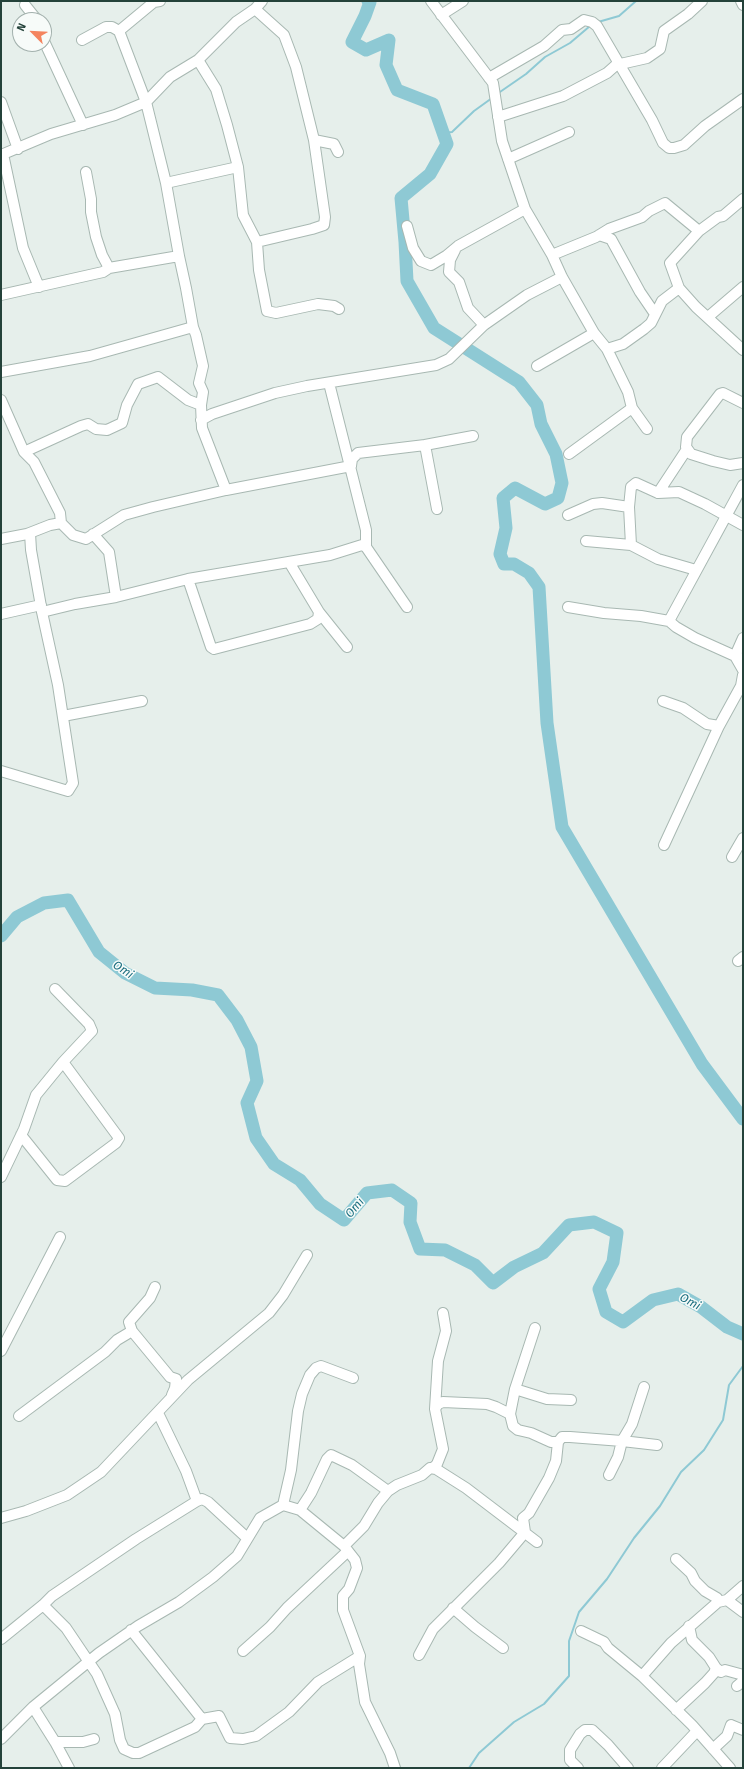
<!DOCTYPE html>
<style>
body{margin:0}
#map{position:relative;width:744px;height:1769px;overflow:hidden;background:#e6efeb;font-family:"Fira Sans",sans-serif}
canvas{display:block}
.frame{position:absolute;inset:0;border:2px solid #24423a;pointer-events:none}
.north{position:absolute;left:12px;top:12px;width:40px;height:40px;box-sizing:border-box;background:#f7fbf9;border:1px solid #a3b1ad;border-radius:50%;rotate:294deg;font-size:11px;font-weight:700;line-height:16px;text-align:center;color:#24423a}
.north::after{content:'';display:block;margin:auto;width:14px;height:18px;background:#f4845f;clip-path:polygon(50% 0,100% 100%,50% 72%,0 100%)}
</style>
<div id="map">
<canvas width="744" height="1769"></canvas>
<div class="frame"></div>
<div class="north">N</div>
</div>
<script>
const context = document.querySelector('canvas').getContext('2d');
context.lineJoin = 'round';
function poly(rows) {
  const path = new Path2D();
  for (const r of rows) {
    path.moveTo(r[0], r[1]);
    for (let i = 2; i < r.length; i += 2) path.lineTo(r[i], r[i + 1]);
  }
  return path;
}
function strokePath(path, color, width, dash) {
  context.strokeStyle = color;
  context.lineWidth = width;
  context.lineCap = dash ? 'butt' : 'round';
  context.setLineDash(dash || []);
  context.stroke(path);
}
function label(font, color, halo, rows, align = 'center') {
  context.font = font + ' "Fira Sans",sans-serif';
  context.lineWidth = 3;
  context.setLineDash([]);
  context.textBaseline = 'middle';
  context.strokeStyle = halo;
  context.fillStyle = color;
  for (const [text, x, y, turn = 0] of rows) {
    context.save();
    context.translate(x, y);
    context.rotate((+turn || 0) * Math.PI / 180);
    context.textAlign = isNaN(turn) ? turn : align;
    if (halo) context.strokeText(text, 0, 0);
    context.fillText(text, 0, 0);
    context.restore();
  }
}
strokePath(poly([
 [598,22,619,16,636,1],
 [497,94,526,74,545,57,570,43,590,26],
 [443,133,452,132,474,111,492,98],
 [469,1768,479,1753,514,1722,544,1704,569,1676,569,1641,579,1612,607,1579,634,1538,660,1506,681,1472,704,1450,723,1420,729,1385,743,1366]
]), '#8ec9d4', 2);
strokePath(poly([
 [368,1,370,2,365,16,352,42,366,50,389,40,386,65,397,90,433,104,447,144,430,174,401,198,405,242,407,281,434,328,519,382,537,405,541,424,556,454,562,483,558,498,545,504,515,488,503,498,506,528,500,554,504,564,514,564,529,573,539,587,547,723,562,827,702,1064,743,1119],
 [1,936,17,917,44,903,68,900,99,952,125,973,155,988,192,990,218,995,237,1020,251,1047,257,1081,247,1103,256,1138,274,1164,300,1180,320,1204,344,1220,367,1193,392,1190,411,1203,410,1222,420,1249,445,1250,475,1265,493,1283,514,1267,543,1253,569,1225,594,1222,617,1233,613,1262,599,1289,606,1312,623,1322,653,1300,678,1294,701,1307,727,1327,743,1334]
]), '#8ec9d4', 13);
const minor = poly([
 [431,1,493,83,502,141,525,209,552,255,562,277,594,333,607,349,628,392,632,408,647,429],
 [741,1,743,5],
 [25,5,37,20],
 [255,9,284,35,296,67,314,140,325,217,324,225,312,229,257,242],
 [441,15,463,1],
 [119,31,146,102,166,183,238,167],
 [82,40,106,27,112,27,119,31,154,2,160,1],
 [44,41,83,125],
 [198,60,216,89,227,125,238,167,243,215,257,242,259,270,267,311,276,313,318,304,334,306,339,309],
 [489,78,544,46,562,30,571,29,584,20,592,22,597,26,652,120,663,143,669,148,674,148,684,145,705,126,743,99],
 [1,102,18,149],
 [498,117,563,96,607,73,616,65,647,58,660,49,664,31,688,14,702,1],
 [314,140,334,144,338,152],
 [3,154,23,248,39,287],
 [1,155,51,134,115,115,146,102,170,77,198,60,236,22,255,9,262,1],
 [508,159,569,132],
 [86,172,91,199,91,212,96,237,102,255,109,268],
 [166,183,179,256],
 [407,226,413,248,421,261,431,265,446,256,458,246,525,209],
 [699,231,718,217,723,216,743,199],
 [599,235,611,239,640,292,655,314],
 [455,250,450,260,449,272,459,282,468,308,484,325],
 [552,255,596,237,609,229,642,217,649,211,665,203,699,231,670,263,679,288,696,307,743,350],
 [1,295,103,272,109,268,179,256,186,288,193,327,196,335,203,366,199,383,203,392,201,405,202,428,226,490],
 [708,317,743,287],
 [607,349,623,344,644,329,651,323,662,301,679,288],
 [537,366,594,333],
 [1,372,90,356,193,327],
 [329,383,366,530,366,547],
 [1,400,24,452,34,462,60,513,61,523,73,535,86,539,124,515,153,507,226,490,351,466,352,459,358,453,425,445,473,436],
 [743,403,723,393,720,394,687,437,686,447,691,454,713,461,730,465,743,463],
 [201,420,212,414,275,393,307,386,436,365,449,359,484,325,527,295,562,277],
 [425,445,437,509],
 [24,452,81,426,88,424,96,429,107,430,122,423,127,405,138,384,158,377,188,400,201,405],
 [569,454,632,408],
 [658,493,687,449],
 [568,515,593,504,602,503,629,507],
 [93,534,109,552,116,597],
 [1,539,27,534,50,525,61,523],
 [586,541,631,545],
 [696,570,658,559,631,545,629,507,631,487,636,483,658,493,679,492,705,504,743,525],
 [188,579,211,647,214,649,310,624,318,619,319,612,289,562],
 [568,607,604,613,641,616,669,621,676,627,695,638,735,656,743,670],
 [42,612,75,604,116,597,188,579,330,555,362,545,366,547,407,607],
 [319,612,347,647],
 [1,614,41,605],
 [669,621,743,485],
 [740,658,735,656,743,638],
 [663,701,683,708,707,724,719,726],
 [63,716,142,701],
 [1,771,68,791,73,783,58,685,42,612,31,550,30,533,27,534],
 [664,845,719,726,741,686,743,675],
 [732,857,743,838],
 [738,961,743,957],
 [21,1135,57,1180,65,1181,116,1143,119,1138,63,1062],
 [1,1177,24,1129,36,1095,63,1062,92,1031,89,1024,55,989],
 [132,1331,170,1377,176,1379,175,1388,172,1395],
 [1,1351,60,1237],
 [644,1387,632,1424,622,1441,657,1445],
 [515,1389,547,1399,571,1400],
 [435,1409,438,1404,443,1402,487,1404,496,1407,510,1414,513,1426,518,1430,531,1433,551,1442,558,1442,562,1437,570,1437,622,1441,618,1457,609,1475],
 [158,1413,186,1471,197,1501],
 [510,1414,515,1389,535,1328],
 [19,1416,105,1352,117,1340,132,1331,129,1322,150,1298,155,1287],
 [433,1468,437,1464,443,1449,435,1409,438,1361,446,1331,443,1313],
 [283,1505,291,1470,298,1411,302,1394,310,1375,316,1368,321,1366,353,1378],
 [300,1510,311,1493,327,1459,331,1455,352,1465,388,1491],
 [1,1518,26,1511,67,1495,101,1472,188,1380,269,1313,283,1295,307,1255],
 [344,1546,364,1526,378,1503,388,1491,397,1485,422,1475,430,1468,436,1469,466,1488,537,1542],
 [676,1559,691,1573,695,1581,705,1591,717,1598,718,1602],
 [727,1600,743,1586],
 [43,1605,66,1628,97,1674,115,1714,120,1740,124,1749,133,1753,139,1753,195,1727,202,1719,219,1716,230,1738,243,1739,256,1736,289,1712,318,1682,360,1656],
 [453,1608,475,1627,503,1648],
 [131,1630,202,1719],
 [581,1631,604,1642,608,1648,642,1676,692,1725,730,1768],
 [1,1639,43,1605,52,1596,136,1539,197,1501,202,1499,208,1502,247,1538],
 [243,1651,270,1627,287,1608,348,1551],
 [419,1655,433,1629,499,1563,521,1537,525,1532,523,1518,529,1513,549,1478,556,1461,558,1442],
 [716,1668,721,1672,725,1670,743,1675],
 [642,1676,671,1643,718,1602,727,1600,743,1612],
 [737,1686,743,1681],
 [33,1707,55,1742,69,1768],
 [676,1710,705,1683,714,1673,716,1668,709,1657,692,1640,689,1626],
 [1,1739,33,1707,99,1653,138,1626,179,1602,213,1577,237,1556,260,1518,283,1505,300,1510,344,1546,355,1560,357,1568,349,1589,343,1596,343,1610,360,1656,359,1664,365,1702,390,1753,395,1768],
 [55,1742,83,1742,94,1739],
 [713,1749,727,1736,731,1725,743,1730],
 [578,1768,570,1760,570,1750,580,1734,585,1730,592,1730,608,1745,628,1768],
 [662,1768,697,1731]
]);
strokePath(minor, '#a8b8b2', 12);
strokePath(minor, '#fff', 10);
label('italic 12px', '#1c6f80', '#f7fbf9', [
 ["Omi",123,970,34],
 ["Omi",355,1208,-50],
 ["Omi",690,1302,28]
]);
</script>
